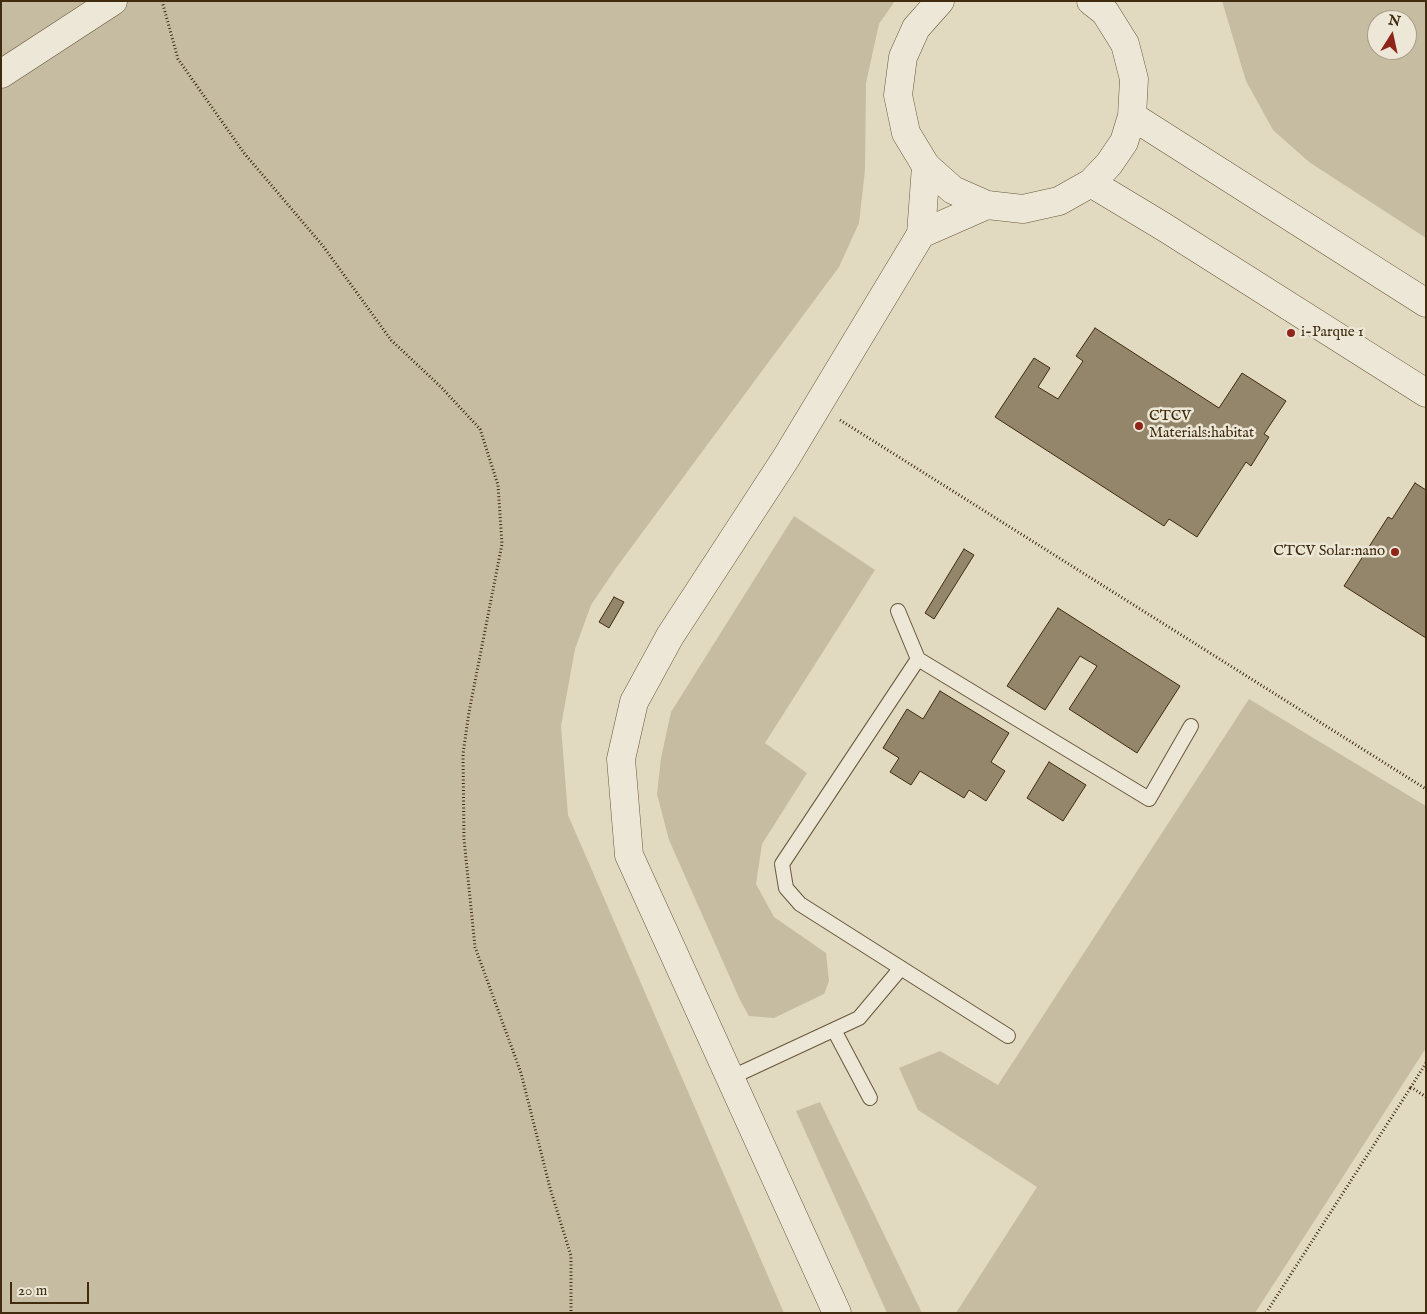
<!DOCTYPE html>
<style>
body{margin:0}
#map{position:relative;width:1427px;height:1314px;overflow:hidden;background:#e2dac0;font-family:"IM FELL English",serif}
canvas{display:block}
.frame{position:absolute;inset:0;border:2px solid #402b0f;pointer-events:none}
.north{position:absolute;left:1367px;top:10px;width:50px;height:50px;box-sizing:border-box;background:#ece7d6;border:1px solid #a79c86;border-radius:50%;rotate:10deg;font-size:14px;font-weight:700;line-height:20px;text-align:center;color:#402b0f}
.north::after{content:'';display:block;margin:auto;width:18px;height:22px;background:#8f2418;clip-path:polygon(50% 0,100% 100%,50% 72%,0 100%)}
.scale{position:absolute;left:10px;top:1282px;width:79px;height:22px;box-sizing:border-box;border:2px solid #402b0f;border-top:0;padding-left:6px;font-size:15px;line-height:18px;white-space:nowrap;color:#402b0f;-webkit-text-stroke:4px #ece7d6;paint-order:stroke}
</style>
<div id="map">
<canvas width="1427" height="1314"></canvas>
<div class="frame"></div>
<div class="north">N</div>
<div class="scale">20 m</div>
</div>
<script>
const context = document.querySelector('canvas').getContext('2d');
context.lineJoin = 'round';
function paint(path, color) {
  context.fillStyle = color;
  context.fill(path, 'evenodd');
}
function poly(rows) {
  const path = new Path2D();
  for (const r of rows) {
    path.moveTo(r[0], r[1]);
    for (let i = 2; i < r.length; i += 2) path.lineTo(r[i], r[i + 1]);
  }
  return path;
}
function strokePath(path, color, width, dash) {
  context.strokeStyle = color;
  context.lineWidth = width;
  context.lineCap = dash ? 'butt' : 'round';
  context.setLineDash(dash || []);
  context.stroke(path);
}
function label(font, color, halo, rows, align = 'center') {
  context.font = font + ' "IM FELL English",serif';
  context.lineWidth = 5;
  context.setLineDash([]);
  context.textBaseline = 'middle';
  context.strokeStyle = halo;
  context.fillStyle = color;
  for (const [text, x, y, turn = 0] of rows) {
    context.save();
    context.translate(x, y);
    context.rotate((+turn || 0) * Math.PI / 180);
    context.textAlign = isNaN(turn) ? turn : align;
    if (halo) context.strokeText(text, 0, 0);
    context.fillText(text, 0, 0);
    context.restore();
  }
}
paint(poly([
 [1,1,895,1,879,24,866,83,865,170,859,223,839,267,616,568,591,605,575,649,561,726,568,815,784,1313,1,1313],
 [1222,1,1426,1,1426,238,1309,162,1273,130,1246,81],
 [1377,20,1407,20,1407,50,1377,50],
 [794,516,875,570,765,743,807,773,762,844,756,884,774,917,826,953,829,981,824,994,774,1018,749,1016,740,1000,669,840,657,794,661,758,671,712],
 [1249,699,1426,806,1426,1048,1255,1313,956,1313,1037,1187,918,1110,899,1068,940,1051,998,1085],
 [820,1102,922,1313,887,1313,796,1111]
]), '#c6bca2');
const building = poly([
 [1095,328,1219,408,1242,373,1286,401,1264,434,1269,437,1251,466,1246,462,1197,537,1169,519,1164,526,995,417,1034,358,1050,368,1038,387,1058,399,1083,361,1076,356,1095,328],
 [1415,483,1426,490,1426,638,1344,586,1388,517,1392,519,1415,483],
 [964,549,974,555,934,619,925,613,964,549],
 [614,597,624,602,609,628,599,622,614,597],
 [1058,608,1180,686,1137,753,1069,709,1097,666,1080,656,1045,710,1007,686,1058,608],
 [940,691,1009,733,991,762,1005,771,986,801,969,790,964,798,920,771,911,785,890,772,899,758,883,748,907,709,923,719,940,691],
 [1049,762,1086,785,1063,821,1027,798,1049,762]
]);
paint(building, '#94866b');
strokePath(building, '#402b0f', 1);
const service = poly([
 [898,611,918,659,782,864,786,888,800,904,1008,1036],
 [918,659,1149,799,1191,726],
 [834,1030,870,1098],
 [730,1078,859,1018,901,968]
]);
const minor = poly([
 [921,234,987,205],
 [837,1313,629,855,621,759,634,702,670,636,786,458,921,234,926,166]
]);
const tertiary = poly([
 [940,1,916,28,903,57,898,95,906,133,926,166,953,190,987,205,1023,209,1059,201,1091,183,1109,164,1124,142,1132,116,1134,79,1125,44,1105,12,1091,1],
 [1,74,113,1],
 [1132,116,1426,303],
 [1091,183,1164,227,1426,393]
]);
strokePath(service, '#68573b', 16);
strokePath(minor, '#68573b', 29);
strokePath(tertiary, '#68573b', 29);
strokePath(poly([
 [162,1,178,59,244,153,323,246,391,340,441,387,480,429,498,485,502,544,469,712,463,754,464,839,475,947,521,1073,550,1188,571,1256,571,1313],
 [840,420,1426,789],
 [1426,1063,1411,1087,1426,1097],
 [1266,1313,1411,1087]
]), '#402b0f', 3, [1, 2.5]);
strokePath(service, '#ece7d6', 14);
strokePath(minor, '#ece7d6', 28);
strokePath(tertiary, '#ece7d6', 28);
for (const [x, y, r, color] of [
 [1291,333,5,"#8f2418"],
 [1139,426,5,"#8f2418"],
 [1395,552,5,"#8f2418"]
]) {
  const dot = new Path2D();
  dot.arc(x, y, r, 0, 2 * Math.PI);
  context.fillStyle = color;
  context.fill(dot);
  strokePath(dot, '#ece7d6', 2);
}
label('15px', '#402b0f', '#ece7d6', [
 ["i-Parque 1",1301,333],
 ["CTCV",1149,417],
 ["Materials:habitat",1149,434],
 ["CTCV Solar:nano",1385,552,"right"]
], 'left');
</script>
